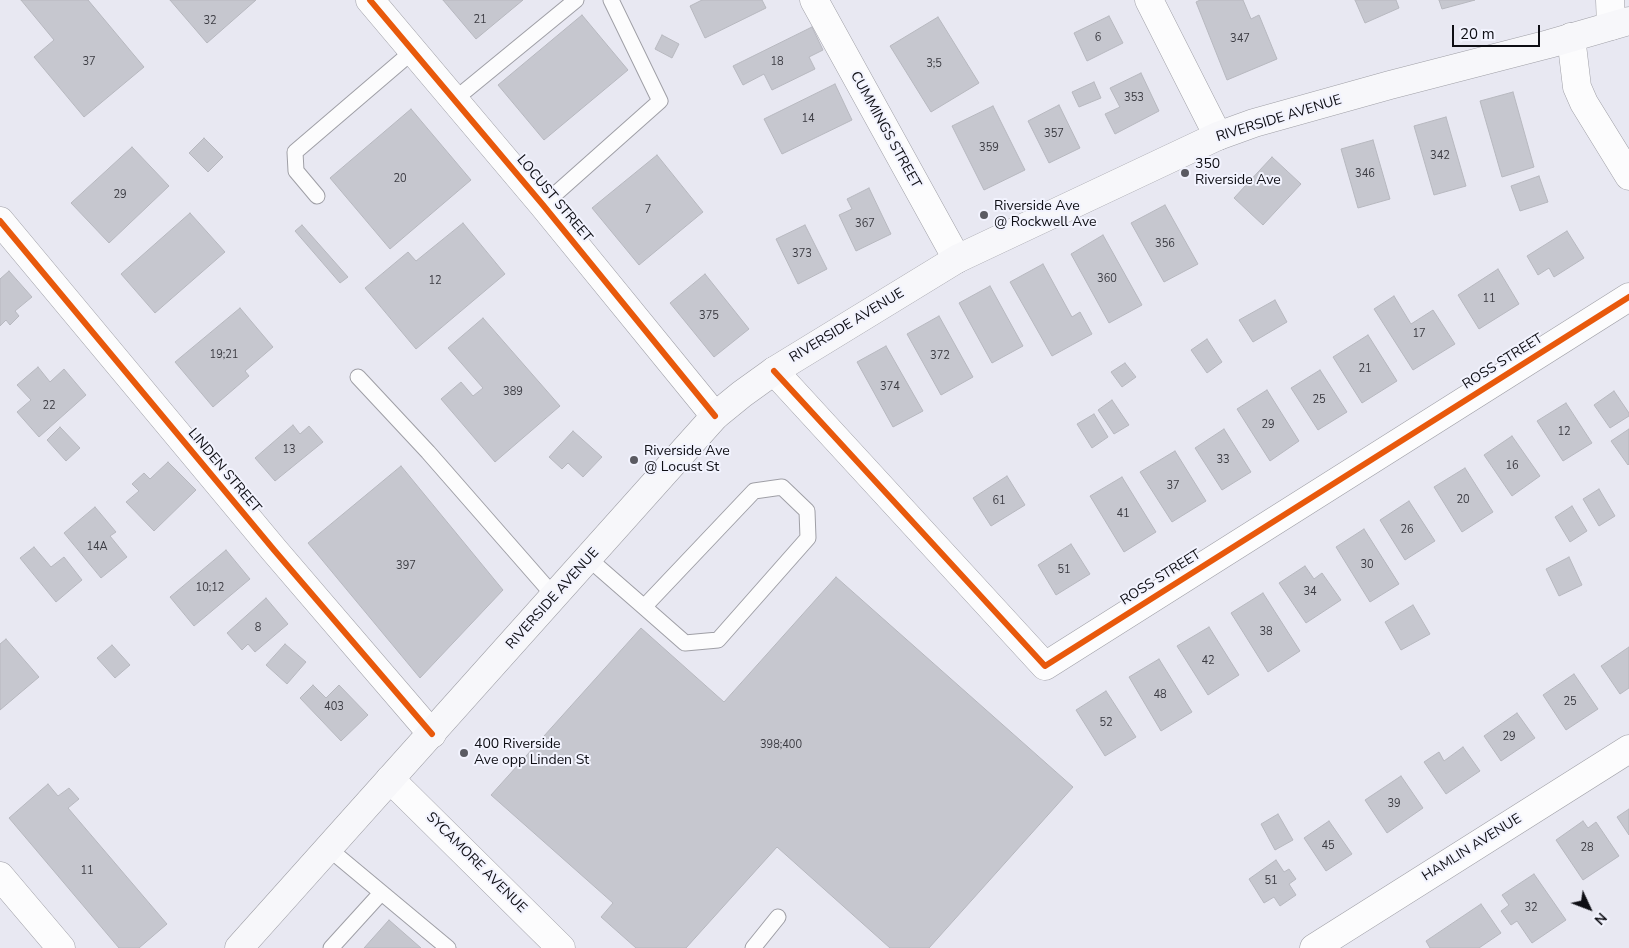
<!DOCTYPE html>
<style>
body{margin:0}
#map{position:relative;width:1629px;height:948px;overflow:hidden;background:#e8e8f2;font-family:"Nunito Sans",sans-serif}
canvas{display:block}
.north{position:absolute;left:1564px;top:883px;width:50px;height:50px;-webkit-text-stroke:4px #f2f3fe;paint-order:stroke;rotate:133deg;font-size:14px;font-weight:700;line-height:20px;text-align:center;color:#0e0e14}
.north::after{content:'';display:block;margin:auto;width:18px;height:22px;background:#0e0e14;clip-path:polygon(50% 0,100% 100%,50% 72%,0 100%)}
.scale{position:absolute;left:1452px;top:25px;width:88px;height:22px;box-sizing:border-box;border:2px solid #0e0e14;border-top:0;padding-left:6px;font-size:15px;line-height:18px;white-space:nowrap;color:#0e0e14;-webkit-text-stroke:4px #f2f3fe;paint-order:stroke}
</style>
<div id="map">
<canvas width="1629" height="948"></canvas>
<div class="north">N</div>
<div class="scale">20 m</div>
</div>
<script>
const context = document.querySelector('canvas').getContext('2d');
context.lineJoin = 'round';
function paint(path, color) {
  context.fillStyle = color;
  context.fill(path, 'evenodd');
}
function poly(rows) {
  const path = new Path2D();
  for (const r of rows) {
    path.moveTo(r[0], r[1]);
    for (let i = 2; i < r.length; i += 2) path.lineTo(r[i], r[i + 1]);
  }
  return path;
}
function strokePath(path, color, width, dash) {
  context.strokeStyle = color;
  context.lineWidth = width;
  context.lineCap = dash ? 'butt' : 'round';
  context.setLineDash(dash || []);
  context.stroke(path);
}
function label(font, color, halo, rows, align = 'center') {
  context.font = font + ' "Nunito Sans",sans-serif';
  context.lineWidth = 4;
  context.setLineDash([]);
  context.textBaseline = 'middle';
  context.strokeStyle = halo;
  context.fillStyle = color;
  for (const [text, x, y, turn = 0] of rows) {
    context.save();
    context.translate(x, y);
    context.rotate((+turn || 0) * Math.PI / 180);
    context.textAlign = isNaN(turn) ? turn : align;
    if (halo) context.strokeText(text, 0, 0);
    context.fillText(text, 0, 0);
    context.restore();
  }
}
const building = poly([
 [21,0,88,0,144,67,84,117,34,57,54,40,21,0],
 [170,0,256,0,207,43,170,0],
 [443,0,523,0,476,39,443,0],
 [702,0,762,0,766,8,705,38,690,6,702,0],
 [1200,0,1243,0,1251,19,1259,15,1277,59,1227,80,1196,2,1200,0],
 [1355,0,1396,0,1399,8,1365,23,1355,0],
 [1439,0,1475,0,1442,9,1439,0],
 [582,15,628,70,544,140,498,85,582,15],
 [1109,16,1123,43,1087,61,1074,33,1109,16],
 [938,17,979,83,931,112,890,46,938,17],
 [812,27,823,50,809,57,815,69,772,90,764,74,743,85,733,66,812,27],
 [662,35,679,44,672,58,655,49,662,35],
 [1141,73,1159,111,1115,134,1105,114,1120,107,1110,88,1141,73],
 [1094,82,1101,98,1079,107,1072,92,1094,82],
 [835,84,852,120,782,154,764,119,835,84],
 [1513,92,1534,167,1502,177,1480,101,1513,92],
 [1059,105,1080,148,1049,163,1028,121,1059,105],
 [993,106,1025,170,984,190,952,126,993,106],
 [411,109,471,180,390,249,330,178,411,109],
 [1446,117,1466,186,1434,195,1414,126,1446,117],
 [204,138,223,157,208,172,189,153,204,138],
 [1373,140,1390,199,1358,208,1341,149,1373,140],
 [132,147,169,186,109,243,71,203,132,147],
 [657,155,703,212,639,265,592,208,657,155],
 [1272,157,1301,184,1263,225,1234,198,1272,157],
 [1539,176,1548,202,1520,211,1511,186,1539,176],
 [869,188,891,234,856,251,839,215,852,209,847,199,869,188],
 [1165,205,1198,264,1164,282,1131,223,1165,205],
 [190,213,225,252,155,313,121,274,190,213],
 [463,223,505,274,416,349,365,288,408,252,416,261,463,223],
 [302,225,348,277,340,283,295,231,302,225],
 [805,225,827,269,798,284,776,239,805,225],
 [1567,231,1584,258,1554,277,1549,268,1538,275,1527,256,1567,231],
 [1103,235,1142,305,1109,323,1071,254,1103,235],
 [1043,264,1072,317,1080,312,1092,334,1052,356,1010,282,1043,264],
 [1498,269,1519,304,1479,329,1458,295,1498,269],
 [9,271,32,297,15,311,19,316,10,325,6,320,0,326,0,279,9,271],
 [705,274,749,329,714,357,670,303,705,274],
 [990,286,1023,346,992,363,959,303,990,286],
 [1394,296,1411,324,1433,310,1455,344,1413,370,1374,309,1394,296],
 [1275,300,1287,322,1253,342,1239,320,1275,300],
 [240,308,273,347,245,371,249,376,213,407,175,362,240,308],
 [939,316,973,377,941,395,907,334,939,316],
 [483,318,560,406,495,462,441,399,461,382,473,396,483,388,448,348,483,318],
 [1368,335,1397,381,1362,403,1333,357,1368,335],
 [1207,339,1222,362,1207,373,1191,350,1207,339],
 [886,346,923,411,893,427,857,362,886,346],
 [1125,363,1136,377,1122,387,1111,372,1125,363],
 [38,367,50,382,64,369,86,395,39,437,17,412,31,400,17,385,38,367],
 [1320,370,1347,412,1318,430,1291,388,1320,370],
 [1267,390,1299,441,1270,461,1237,409,1267,390],
 [1614,391,1629,413,1629,416,1610,428,1594,405,1614,391],
 [1112,400,1129,425,1114,434,1098,410,1112,400],
 [1566,403,1592,443,1563,461,1537,421,1566,403],
 [1094,414,1108,437,1092,448,1077,424,1094,414],
 [293,425,300,434,309,426,323,442,275,481,255,458,293,425],
 [60,427,80,448,66,461,47,440,60,427],
 [1224,429,1251,472,1222,490,1195,448,1224,429],
 [1629,429,1629,464,1628,465,1611,441,1629,429],
 [573,431,602,457,583,477,568,463,562,469,549,457,573,431],
 [1512,436,1540,476,1512,496,1484,455,1512,436],
 [1175,451,1206,501,1172,522,1140,472,1175,451],
 [168,462,196,490,154,531,126,502,139,491,132,484,144,473,150,479,168,462],
 [401,466,503,590,420,678,308,543,401,466],
 [1465,468,1493,512,1462,532,1434,487,1465,468],
 [1007,476,1025,505,991,526,973,498,1007,476],
 [1122,477,1156,532,1124,552,1090,496,1122,477],
 [1599,489,1615,516,1599,526,1583,499,1599,489],
 [1409,501,1435,541,1405,560,1380,520,1409,501],
 [1572,506,1587,531,1570,542,1555,517,1572,506],
 [95,507,116,532,110,536,127,557,101,578,64,533,95,507],
 [1364,529,1399,584,1370,602,1336,547,1364,529],
 [1071,544,1090,574,1056,595,1038,565,1071,544],
 [34,547,51,567,64,557,82,580,56,602,20,558,34,547],
 [226,550,250,579,194,626,170,597,226,550],
 [1569,557,1582,585,1559,596,1546,569,1569,557],
 [1305,566,1314,579,1322,573,1341,600,1306,623,1279,583,1305,566],
 [836,577,1073,787,929,948,890,948,777,847,686,948,636,948,601,917,613,903,491,795,641,628,724,702,836,577],
 [1263,593,1300,651,1268,672,1231,613,1263,593],
 [266,598,288,624,255,652,248,644,242,650,227,633,266,598],
 [1413,605,1430,634,1401,650,1385,622,1413,605],
 [1209,627,1239,675,1208,695,1177,646,1209,627],
 [6,639,39,677,0,710,0,644,6,639],
 [285,644,306,662,287,684,266,665,285,644],
 [112,645,130,665,115,678,97,658,112,645],
 [1629,647,1629,688,1620,694,1601,666,1629,647],
 [1159,659,1192,712,1161,731,1129,677,1159,659],
 [1574,674,1598,709,1566,730,1543,695,1574,674],
 [313,685,326,698,339,685,368,715,341,741,300,698,313,685],
 [1106,691,1136,737,1105,756,1076,710,1106,691],
 [1517,713,1535,738,1501,761,1484,736,1517,713],
 [1463,747,1480,771,1446,794,1424,762,1439,752,1444,761,1463,747],
 [1401,776,1423,808,1387,833,1365,800,1401,776],
 [48,784,58,796,69,788,79,799,68,808,167,924,139,948,119,948,9,818,48,784],
 [1629,809,1629,835,1617,817,1629,809],
 [1278,814,1293,840,1275,850,1261,824,1278,814],
 [1329,821,1352,854,1326,871,1304,838,1329,821],
 [1583,821,1588,828,1596,822,1619,856,1583,880,1556,840,1583,821],
 [1276,860,1284,872,1289,869,1296,879,1289,884,1296,895,1280,906,1274,897,1264,903,1249,879,1276,860],
 [1534,874,1566,920,1532,943,1517,921,1511,925,1501,911,1509,905,1502,895,1534,874],
 [1481,904,1501,933,1479,948,1430,948,1426,941,1481,904],
 [389,920,421,948,364,948,389,920]
]);
paint(building, '#c6c7cf');
strokePath(building, '#b7b8bf', 1);
const service = poly([
 [454,100,576,0],
 [317,196,296,171,295,152,413,51],
 [543,205,660,101,611,0],
 [358,377,428,452,555,597],
 [589,559,644,607,685,643,718,640,808,538,807,511,782,487,754,491,644,607],
 [328,848,448,948],
 [331,948,381,893],
 [753,948,778,917]
]);
const minor = poly([
 [814,0,957,259],
 [1149,0,1218,136],
 [1610,0,1611,26],
 [0,221,274,550,432,734],
 [774,371,1045,666,1629,297],
 [390,779,561,948],
 [0,876,61,948],
 [1314,948,1629,749]
]);
const tertiary = poly([
 [370,0,543,205,715,416],
 [1571,37,1577,87,1584,103,1629,176]
]);
const secondary = poly([
 [239,948,715,416,742,394,774,371,957,259,1218,136,1254,123,1390,85,1549,44,1629,21]
]);
strokePath(service, '#9f9fa6', 17);
strokePath(minor, '#9f9fa6', 29);
strokePath(tertiary, '#9f9fa6', 29);
strokePath(secondary, '#9f9fa6', 29);
strokePath(service, '#fcfcfd', 15);
strokePath(minor, '#fcfcfd', 28);
strokePath(tertiary, '#fcfcfd', 28);
strokePath(secondary, '#f7f7fa', 28);
strokePath(poly([
 [370,0,543,205,715,416],
 [0,221,274,550,432,734],
 [774,371,1045,666,1629,297]
]), '#e8590c', 6);
for (const [x, y, r, color] of [
 [1185,173,5,"#5a5a62"],
 [984,215,5,"#5a5a62"],
 [634,460,5,"#5a5a62"],
 [464,753,5,"#5a5a62"]
]) {
  const dot = new Path2D();
  dot.arc(x, y, r, 0, 2 * Math.PI);
  context.fillStyle = color;
  context.fill(dot);
  strokePath(dot, '#f2f3fe', 2);
}
label('11px', '#3c3c43', null, [
 ["21",480,20],
 ["32",210,21],
 ["6",1098,38],
 ["347",1240,39],
 ["37",89,62],
 ["18",777,62],
 ["3;5",934,64],
 ["353",1134,98],
 ["14",808,119],
 ["357",1054,134],
 ["359",989,148],
 ["342",1440,156],
 ["346",1365,174],
 ["20",400,179],
 ["29",120,195],
 ["7",648,210],
 ["367",865,224],
 ["356",1165,244],
 ["373",802,254],
 ["360",1107,279],
 ["12",435,281],
 ["11",1489,299],
 ["375",709,316],
 ["17",1419,334],
 ["19;21",224,355],
 ["372",940,356],
 ["21",1365,369],
 ["374",890,387],
 ["389",513,392],
 ["25",1319,400],
 ["22",49,406],
 ["29",1268,425],
 ["12",1564,432],
 ["13",289,450],
 ["33",1223,460],
 ["16",1512,466],
 ["37",1173,486],
 ["20",1463,500],
 ["61",999,501],
 ["41",1123,514],
 ["26",1407,530],
 ["14A",97,547],
 ["30",1367,565],
 ["397",406,566],
 ["51",1064,570],
 ["10;12",210,588],
 ["34",1310,592],
 ["8",258,628],
 ["38",1266,632],
 ["42",1208,661],
 ["48",1160,695],
 ["25",1570,702],
 ["403",334,707],
 ["52",1106,723],
 ["29",1509,737],
 ["398;400",781,745],
 ["39",1394,804],
 ["45",1328,846],
 ["28",1587,848],
 ["11",87,871],
 ["51",1271,881],
 ["32",1531,908]
]);
label('14px', '#0e0e14', '#f2f3fe', [
 ["RIVERSIDE AVENUE",1279,119,-17],
 ["CUMMINGS STREET",885,130,61],
 ["LOCUST STREET",554,199,50],
 ["RIVERSIDE AVENUE",847,326,-31],
 ["ROSS STREET",1503,362,-32],
 ["LINDEN STREET",224,471,50],
 ["ROSS STREET",1161,578,-32],
 ["RIVERSIDE AVENUE",553,599,-48],
 ["HAMLIN AVENUE",1472,848,-32],
 ["SYCAMORE AVENUE",476,863,45]
]);
label('14px', '#0e0e14', '#f2f3fe', [
 ["350",1195,165],
 ["Riverside Ave",1195,181],
 ["Riverside Ave",994,207],
 ["@ Rockwell Ave",994,223],
 ["Riverside Ave",644,452],
 ["@ Locust St",644,468],
 ["400 Riverside",474,745],
 ["Ave opp Linden St",474,761]
], 'left');
</script>
